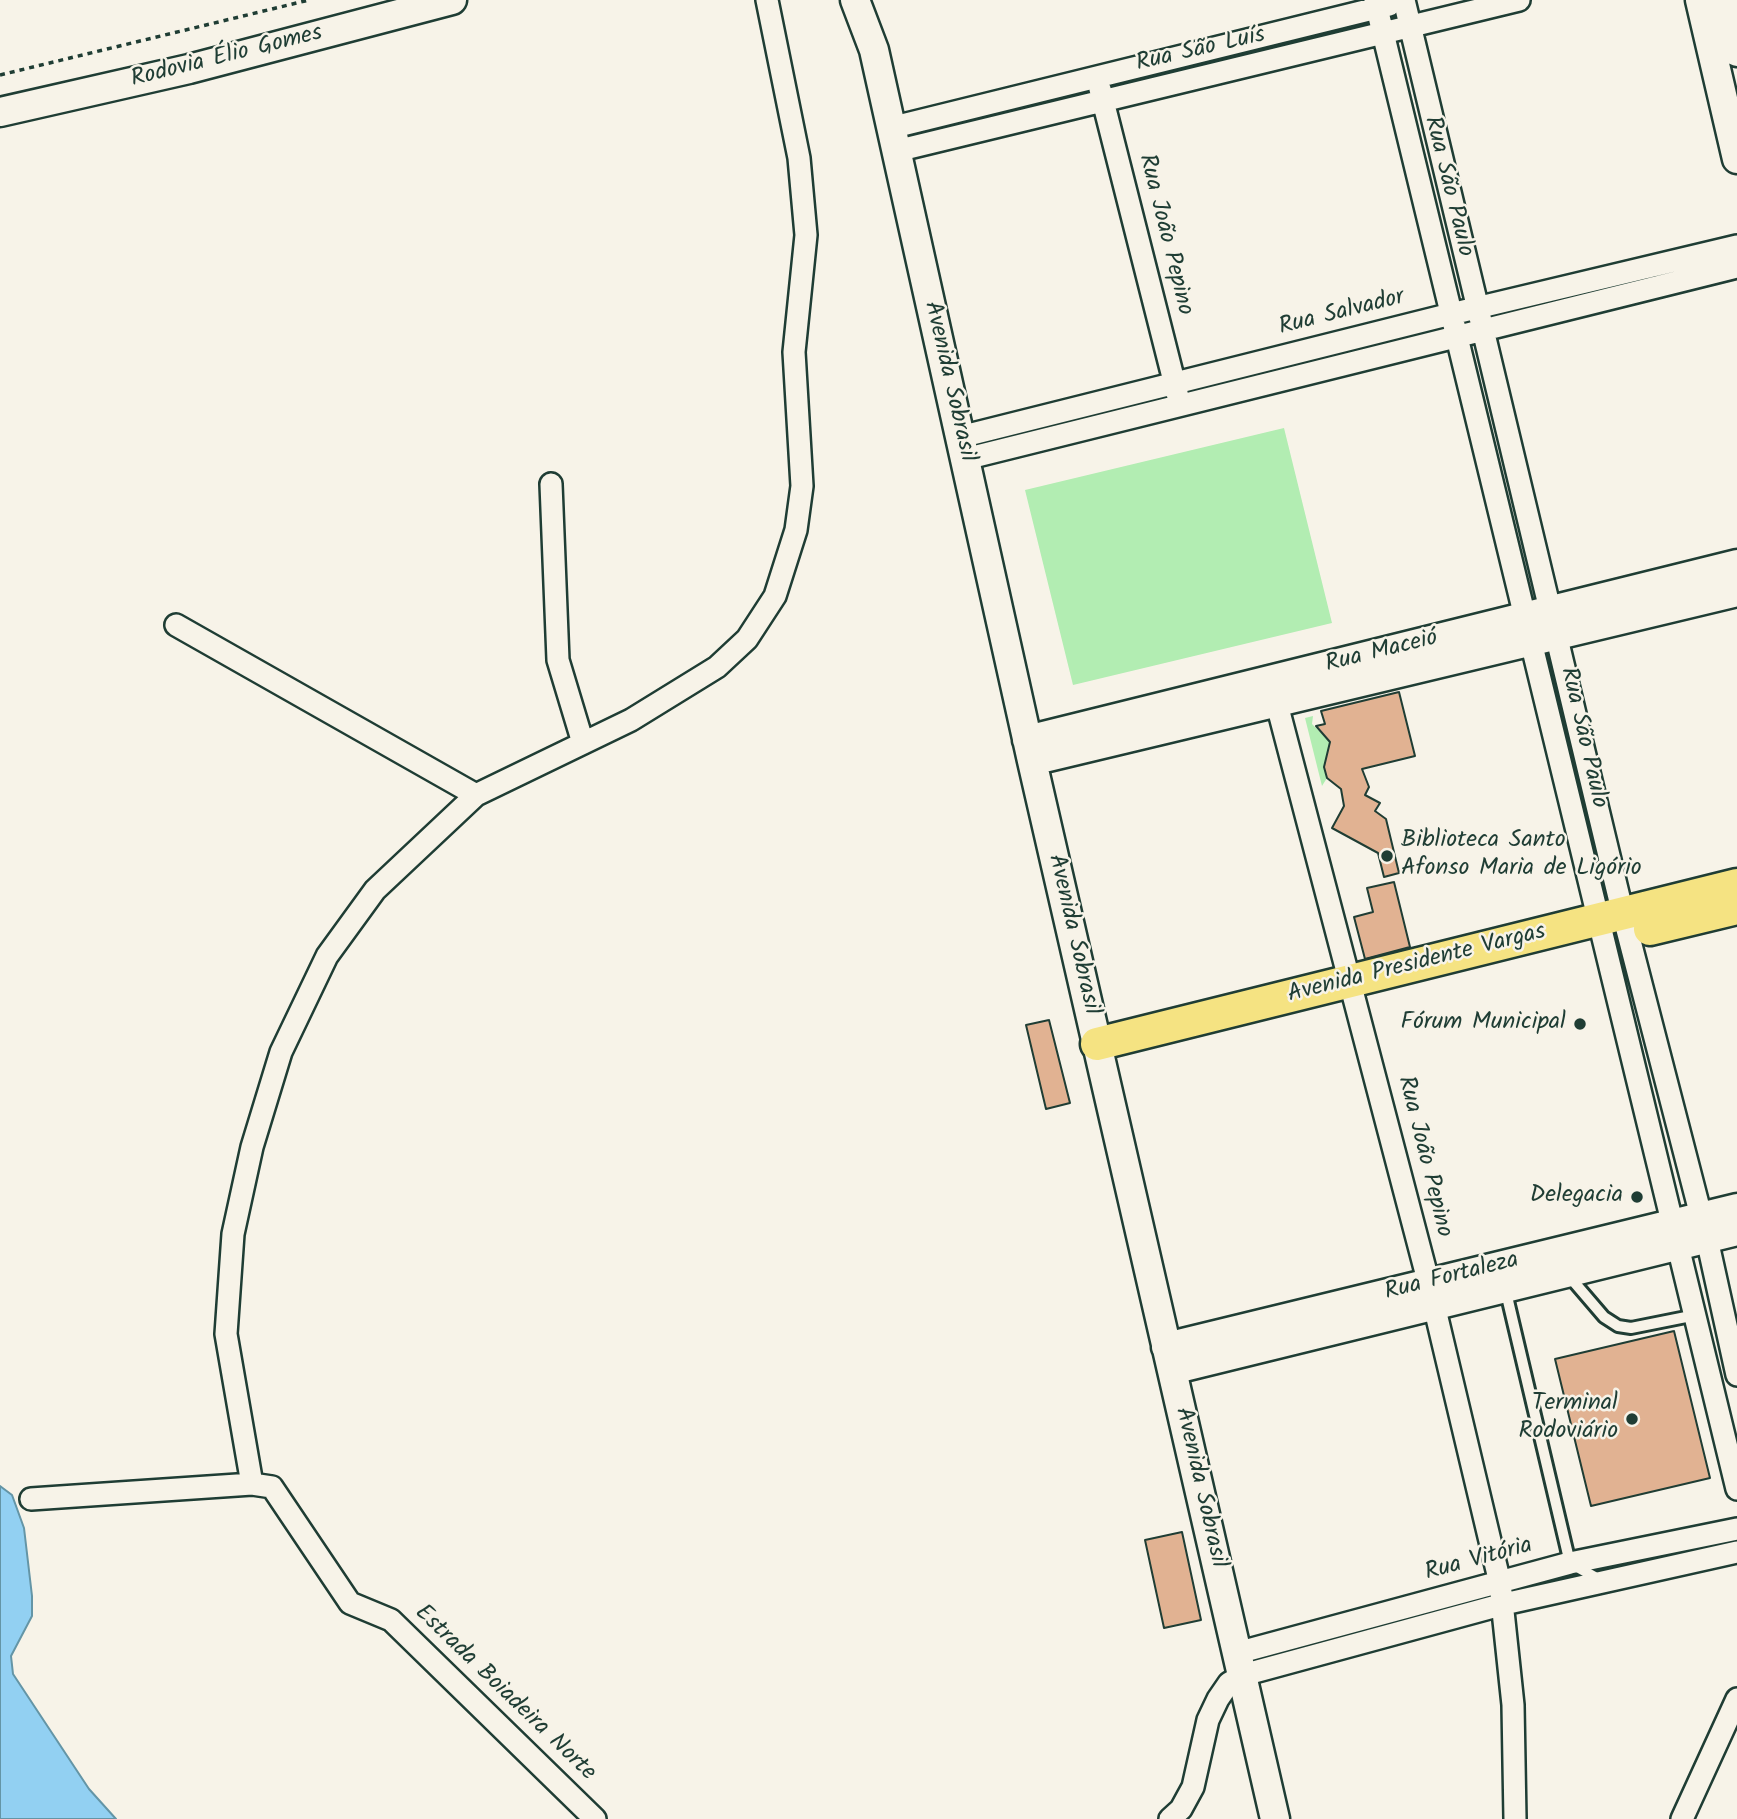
<!DOCTYPE html>
<meta charset="utf-8">
<style>
body{margin:0}
canvas{display:block;background:#f7f3e8}
</style>
<canvas width="1737" height="1819"></canvas>
<script>
const context = document.querySelector('canvas').getContext('2d');
context.lineJoin = 'round';
function paint(path, color) {
  context.fillStyle = color;
  context.fill(path, 'evenodd');
}
function poly(rows) {
  const path = new Path2D();
  for (const r of rows) {
    path.moveTo(r[0], r[1]);
    for (let i = 2; i < r.length; i += 2) path.lineTo(r[i], r[i + 1]);
  }
  return path;
}
function strokePath(path, color, width, dash) {
  context.strokeStyle = color;
  context.lineWidth = width;
  context.lineCap = dash ? 'butt' : 'round';
  context.setLineDash(dash || []);
  context.stroke(path);
}
function label(font, color, halo, rows, align = 'center') {
  context.font = font + ' Kalam,sans-serif';
  context.lineWidth = 5;
  context.setLineDash([]);
  context.textBaseline = 'middle';
  context.strokeStyle = halo;
  context.fillStyle = color;
  for (const [text, x, y, turn = 0] of rows) {
    context.save();
    context.translate(x, y);
    context.rotate((+turn || 0) * Math.PI / 180);
    context.textAlign = isNaN(turn) ? turn : align;
    if (halo) context.strokeText(text, 0, 0);
    context.fillText(text, 0, 0);
    context.restore();
  }
}
paint(poly([
 [1284,428,1332,623,1073,685,1025,490],
 [1313,716,1312,724,1330,742,1327,778,1322,786,1305,718]
]), '#b2edb2');
const water = poly([
 [0,1486,12,1495,24,1528,32,1596,32,1616,11,1656,13,1674,89,1789,116,1819,0,1819,0,1486]
]);
paint(water, '#92d0f2');
strokePath(water, '#6495a6', 2);
const building = poly([
 [1399,692,1415,756,1362,769,1369,787,1365,795,1380,803,1375,811,1386,819,1399,873,1384,877,1378,853,1332,828,1344,806,1341,789,1327,778,1324,767,1330,742,1316,726,1325,724,1321,711,1399,692],
 [1394,882,1410,947,1365,959,1354,917,1373,912,1367,888,1394,882],
 [1049,1020,1070,1103,1046,1109,1026,1025,1049,1020],
 [1674,1331,1710,1478,1591,1506,1555,1359,1674,1331],
 [1182,1532,1201,1620,1164,1628,1145,1540,1182,1532]
]);
paint(building, '#e1b292');
strokePath(building, '#1f3d34', 2);
const lane = poly([
 [1568,1275,1604,1317,1618,1326,1631,1328,1696,1315],
 [1505,1288,1570,1563,1602,1581]
]);
const street = poly([
 [1375,0,1737,1489],
 [1404,0,1623,914,1707,1239,1737,1375],
 [1100,89,1178,397],
 [890,128,1389,5],
 [896,151,1519,0],
 [960,437,1451,314,1737,246],
 [965,459,1737,267],
 [551,484,558,660,583,743],
 [176,625,476,795],
 [1273,689,1429,1284,1500,1583,1513,1705,1515,1819],
 [252,1484,226,1334,233,1234,252,1147,281,1052,327,956,375,890,476,795,631,720,717,667,747,639,775,596,796,530,802,486,794,352,806,235,799,158,767,0],
 [31,1499,252,1484,272,1487,350,1603,391,1620,595,1819],
 [1237,1653,1570,1563,1737,1529],
 [1170,1819,1181,1809,1193,1787,1208,1720,1218,1699,1229,1683,1243,1675,1504,1604,1737,1552],
 [1682,1819,1737,1699]
]);
const secondary = poly([
 [855,0,874,50,1032,761,1275,1819],
 [1700,0,1737,159],
 [1725,0,1737,52],
 [0,112,189,69,452,0],
 [1027,740,1737,564],
 [1032,761,1737,592],
 [1166,1347,1737,1208],
 [1172,1370,1737,1231]
]);
const primary = poly([
 [1650,929,1737,908],
 [1097,1044,1737,885]
]);
strokePath(lane, '#1f3d34', 16);
strokePath(street, '#1f3d34', 26);
strokePath(secondary, '#1f3d34', 33);
strokePath(primary, '#1f3d34', 37);
strokePath(poly([
 [0,75,309,0]
]), '#1f3d34', 3.5, [5, 5]);
strokePath(lane, '#f7f3e8', 10);
strokePath(street, '#f7f3e8', 21);
strokePath(secondary, '#f7f3e8', 28);
strokePath(primary, '#f5e382', 32);
for (const [x, y, r, color] of [
 [1387,856,7,"#1f3d34"],
 [1580,1024,7,"#1f3d34"],
 [1637,1197,7,"#1f3d34"],
 [1632,1419,7,"#1f3d34"]
]) {
  const dot = new Path2D();
  dot.arc(x, y, r, 0, 2 * Math.PI);
  context.fillStyle = color;
  context.fill(dot);
  strokePath(dot, '#f7f3e8', 2.5);
}
label('24px', '#1f3d34', '#f7f3e8', [
 ["Rua São Luís",1201,51,-13],
 ["Rodovia Élio Gomes",227,58,-14],
 ["Rua São Paulo",1447,187,76],
 ["Rua João Pepino",1164,235,76],
 ["Rua Salvador",1342,314,-14],
 ["Avenida Sobrasil",948,382,77],
 ["Rua Maceió",1382,653,-14],
 ["Rua São Paulo",1582,738,77],
 ["Avenida Sobrasil",1072,935,77],
 ["Avenida Presidente Vargas",1417,965,-14],
 ["Rua João Pepino",1423,1157,76],
 ["Rua Fortaleza",1452,1278,-14],
 ["Avenida Sobrasil",1199,1488,77],
 ["Rua Vitória",1479,1561,-15],
 ["Estrada Boiadeira Norte",504,1694,44]
]);
label('24px', '#1f3d34', '#f7f3e8', [
 ["Biblioteca Santo",1401,842,"left"],
 ["Afonso Maria de Ligório",1401,870,"left"],
 ["Fórum Municipal",1566,1024],
 ["Delegacia",1623,1197],
 ["Terminal",1618,1405],
 ["Rodoviário",1618,1433]
], 'right');
</script>
